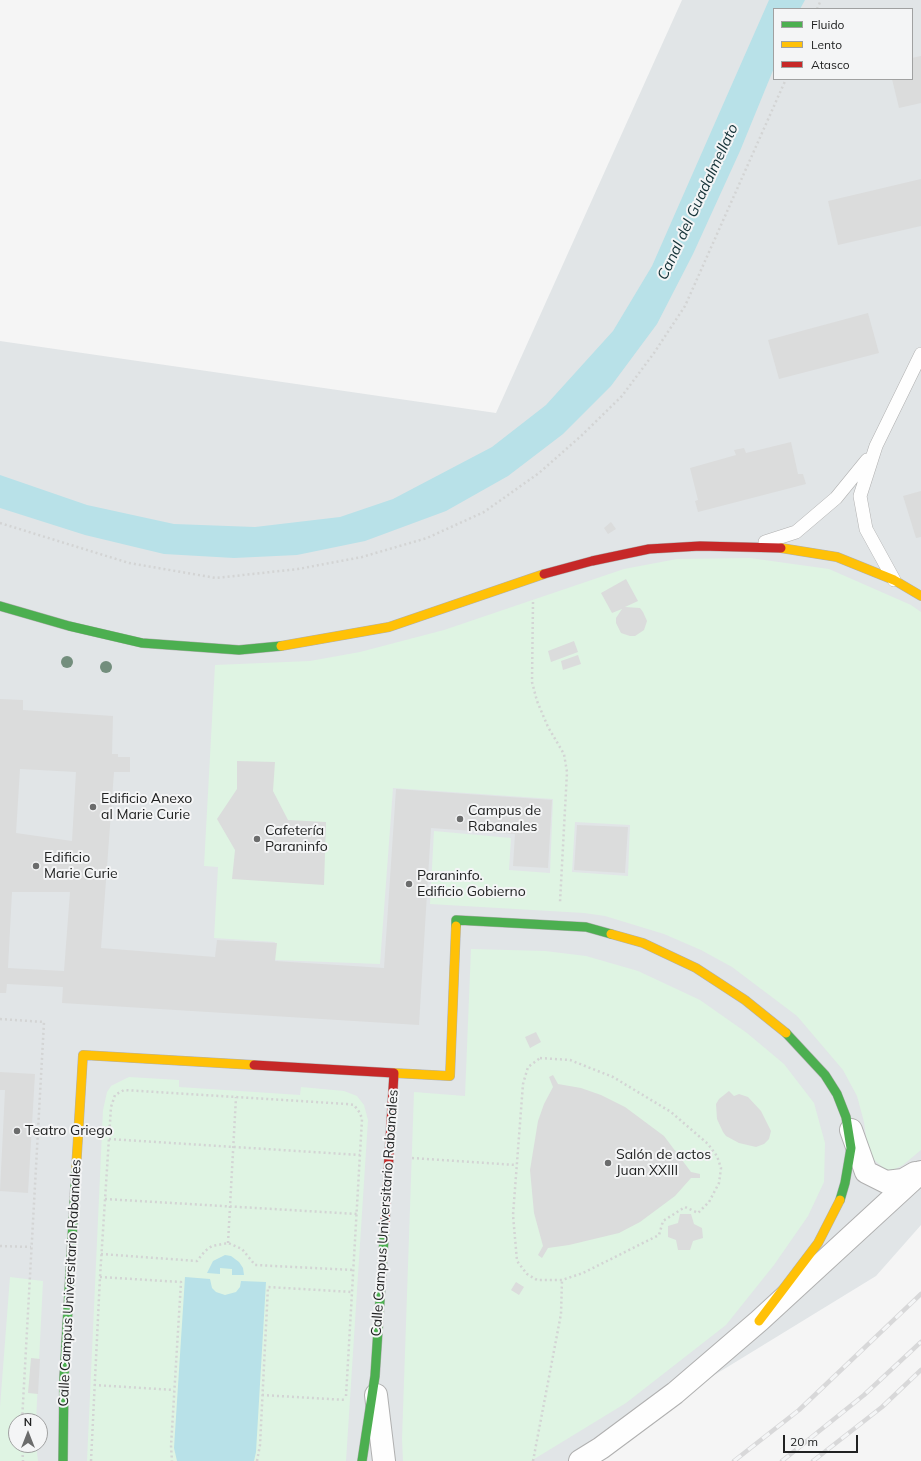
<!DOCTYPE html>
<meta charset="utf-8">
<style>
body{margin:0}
#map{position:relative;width:921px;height:1461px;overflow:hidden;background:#f5f5f5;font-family:Mulish,sans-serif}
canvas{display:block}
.legend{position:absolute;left:773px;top:8px;width:140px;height:72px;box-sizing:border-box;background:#f4f5f6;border:1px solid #a0a1a1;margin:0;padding:5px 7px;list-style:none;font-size:12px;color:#212222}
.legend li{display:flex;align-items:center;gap:8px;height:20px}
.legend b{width:20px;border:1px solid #a0a1a1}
.north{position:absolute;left:8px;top:1413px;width:40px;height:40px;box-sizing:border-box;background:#f4f5f6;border:1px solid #a0a1a1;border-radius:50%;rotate:0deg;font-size:11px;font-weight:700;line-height:16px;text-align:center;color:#212222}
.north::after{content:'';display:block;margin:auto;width:14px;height:18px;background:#6b6c6c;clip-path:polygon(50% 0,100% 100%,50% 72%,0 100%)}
.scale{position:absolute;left:783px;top:1435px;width:75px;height:18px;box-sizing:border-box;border:2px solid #212222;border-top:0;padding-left:5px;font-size:12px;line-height:14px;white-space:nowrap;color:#212222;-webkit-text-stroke:3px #f4f5f6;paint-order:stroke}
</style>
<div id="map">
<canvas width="921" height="1461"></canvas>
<ul class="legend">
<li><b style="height:5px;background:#4caf50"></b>Fluido</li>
<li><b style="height:5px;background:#ffc107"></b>Lento</li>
<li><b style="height:5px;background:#c62828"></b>Atasco</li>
</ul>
<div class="north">N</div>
<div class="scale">20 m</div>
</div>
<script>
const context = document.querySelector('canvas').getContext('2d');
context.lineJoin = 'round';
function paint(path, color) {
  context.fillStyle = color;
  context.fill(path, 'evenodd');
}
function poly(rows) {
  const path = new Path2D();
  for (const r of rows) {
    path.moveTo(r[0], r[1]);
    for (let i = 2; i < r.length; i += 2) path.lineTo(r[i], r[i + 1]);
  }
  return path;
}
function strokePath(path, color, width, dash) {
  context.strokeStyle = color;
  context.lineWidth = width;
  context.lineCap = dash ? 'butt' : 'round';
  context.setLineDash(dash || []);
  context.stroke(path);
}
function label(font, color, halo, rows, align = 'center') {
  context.font = font + ' Mulish,sans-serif';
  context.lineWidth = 4;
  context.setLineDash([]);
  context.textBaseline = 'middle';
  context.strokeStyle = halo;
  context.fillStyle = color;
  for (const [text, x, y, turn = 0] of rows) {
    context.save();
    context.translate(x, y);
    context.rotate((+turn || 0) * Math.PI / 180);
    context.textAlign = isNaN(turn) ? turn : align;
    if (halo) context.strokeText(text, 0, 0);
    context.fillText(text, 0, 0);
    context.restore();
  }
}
paint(poly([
 [682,0,921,0,921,1225,876,1276,574,1461,0,1461,0,341,496,413],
 [774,9,912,9,912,79,774,79],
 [16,1421,40,1421,40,1445,16,1445]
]), '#e1e5e7');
paint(poly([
 [750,558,829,569,911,605,921,612,921,1150,903,1165,893,1170,886,1170,872,1158,868,1150,864,1122,857,1096,843,1070,797,1016,732,967,701,950,664,934,605,916,584,913,430,904,434,831,511,838,509,870,550,873,553,799,393,788,380,964,275,960,275,942,214,938,218,867,204,866,215,665,310,661,360,652,444,630,624,569,677,559],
 [575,822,630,825,628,876,572,872],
 [471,949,545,951,586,956,638,971,700,1000,747,1033,784,1064,814,1103,825,1143,824,1182,808,1216,774,1265,726,1325,626,1403,531,1461,403,1461,402,1439,414,1092,465,1096],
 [129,1077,179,1080,179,1087,300,1095,301,1087,344,1091,357,1096,364,1105,368,1120,346,1461,87,1461,103,1110,107,1092,111,1086],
 [10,1277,43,1281,36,1421,16,1421,16,1445,36,1445,38,1461,0,1461,0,1407]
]), '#dff4e3');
paint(poly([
 [769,0,805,0,800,9,774,9,774,68,740,151,693,254,657,324,611,386,563,434,508,476,446,511,365,541,297,555,234,558,164,554,85,535,0,508,0,475,87,505,174,524,255,527,340,517,393,499,492,447,546,405,613,331,652,266],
 [225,1255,231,1256,239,1262,243,1268,244,1275,232,1275,232,1269,220,1268,220,1274,207,1273,213,1261],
 [185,1277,210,1279,212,1288,216,1292,225,1295,236,1292,240,1287,241,1281,266,1282,256,1452,254,1461,177,1461,174,1448]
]), '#b8e1e8');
paint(poly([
 [921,56,921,103,899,108,892,79,912,79,912,58],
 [921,179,921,226,838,245,828,201],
 [868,313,879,353,779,379,768,340],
 [791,442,798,474,803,474,806,484,698,512,695,501,698,500,690,468,736,455,734,450,744,448,746,453],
 [921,491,921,537,916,538,903,496],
 [611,522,616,529,608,534,604,528],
 [626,579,638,601,625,607,640,608,643,612,647,621,644,630,635,636,630,636,621,633,616,623,616,618,622,609,612,613,601,593],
 [574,641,578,652,551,662,548,651],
 [578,655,581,664,563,670,561,661],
 [0,699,23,700,23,710,113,716,112,754,118,754,118,757,130,757,130,772,114,772,101,948,215,957,217,940,277,943,275,961,384,968,396,789,552,800,548,868,513,866,515,834,431,828,419,1025,62,1003,63,987,7,984,6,993,0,993],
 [20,769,76,772,72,841,16,833],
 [12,892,70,892,64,971,8,968],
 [237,761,275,762,273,791,288,820,326,822,324,885,232,879,235,850,217,819,237,789],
 [577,825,628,827,625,873,574,870],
 [536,1032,541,1042,530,1048,525,1037],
 [0,1072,35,1074,28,1193,0,1191,5,1090,0,1090],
 [553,1075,558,1084,581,1088,601,1095,625,1107,664,1136,691,1172,700,1174,700,1178,691,1178,675,1196,640,1222,619,1233,569,1245,548,1248,542,1258,538,1255,543,1246,534,1213,530,1170,538,1121,544,1104,553,1087,549,1077],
 [729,1091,734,1096,739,1094,748,1097,761,1111,771,1131,769,1139,764,1144,756,1147,739,1143,726,1136,723,1132,717,1119,716,1104,719,1099],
 [680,1214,691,1214,694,1224,702,1228,703,1238,693,1241,690,1250,678,1250,676,1240,668,1237,668,1226,678,1223],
 [516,1282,524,1287,519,1295,511,1290],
 [31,1358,40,1359,38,1394,28,1393]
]), '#dbdcdc');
const lane = poly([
 [765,542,796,532,836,498,867,460],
 [894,580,866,529,860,496,876,446,921,354]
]);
const street = poly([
 [851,1130,866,1172,886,1182,903,1180,915,1173],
 [376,1395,384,1461],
 [580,1461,601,1448,675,1393,759,1321,921,1172]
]);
const fast = poly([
 [0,606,69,626,142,643,239,650,281,646],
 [456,926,456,920,586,927,611,934],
 [786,1033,825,1075,837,1094,846,1117,851,1148,845,1183,840,1200],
 [63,1461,64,1378,76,1170],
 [362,1461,375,1376,385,1223]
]);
const slow = poly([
 [781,548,837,557,894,580,921,596],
 [281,646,389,627,544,574],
 [611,934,643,943,696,968,745,1000,786,1033],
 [394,1073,450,1076,456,926],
 [76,1170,83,1055,254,1065],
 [759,1321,818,1243,840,1200]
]);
const jam = poly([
 [544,574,592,561,649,549,700,546,781,548],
 [254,1065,394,1073,385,1223]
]);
strokePath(lane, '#b0b0b0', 14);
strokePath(street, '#b0b0b0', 24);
strokePath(fast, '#b0b0b0', 10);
strokePath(slow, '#b0b0b0', 10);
strokePath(jam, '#b0b0b0', 10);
strokePath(poly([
 [817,9,821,0],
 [0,523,129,563,216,578,298,569,362,557,427,538,484,512,539,473,581,436,622,396,654,353,685,306,786,79],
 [533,602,532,682,537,701,548,727,564,754,567,772,560,902],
 [0,1019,44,1022,22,1421],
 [540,1058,570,1060,613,1077,671,1112,708,1144,717,1156,721,1168,719,1183,709,1202,698,1213,685,1207,663,1221,659,1235,583,1273,562,1280,537,1280,527,1274,517,1261,513,1215,523,1084,528,1067,540,1058],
 [109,1139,360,1155],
 [412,1158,516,1165],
 [105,1199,357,1214],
 [228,1243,236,1097],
 [0,1246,31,1247],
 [101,1254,197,1261,205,1251,212,1246,228,1243,242,1249,255,1265,353,1270],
 [100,1277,181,1282,171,1446,172,1461],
 [94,1385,174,1390],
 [262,1395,346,1400],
 [22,1445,23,1461],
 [91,1461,100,1277,111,1107,115,1095,124,1090,347,1104,354,1105,360,1113,362,1119,346,1396],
 [257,1461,260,1445,268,1287,352,1292],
 [533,1461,561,1314,562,1280]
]), '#d3d4d4', 2.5, [2, 3]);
strokePath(lane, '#fefefe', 13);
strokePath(street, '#fefefe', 22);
strokePath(fast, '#4caf50', 9);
strokePath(slow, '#ffc107', 9);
strokePath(jam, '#c62828', 9);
const rail = poly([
 [734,1461,799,1410,921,1294],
 [782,1461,864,1395,921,1342],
 [813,1461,882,1407,921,1370]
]);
strokePath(rail, '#d8d8d9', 4.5);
strokePath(rail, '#f4f5f6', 3, [9]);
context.fillStyle = '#738e7d';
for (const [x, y] of [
 [67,662],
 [106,667]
]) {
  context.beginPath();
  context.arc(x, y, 6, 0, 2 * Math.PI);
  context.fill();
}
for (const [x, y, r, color] of [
 [93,807,4,"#6b6c6c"],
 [460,819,4,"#6b6c6c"],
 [257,839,4,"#6b6c6c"],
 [36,866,4,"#6b6c6c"],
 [409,884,4,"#6b6c6c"],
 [17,1131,4,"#6b6c6c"],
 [608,1163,4,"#6b6c6c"]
]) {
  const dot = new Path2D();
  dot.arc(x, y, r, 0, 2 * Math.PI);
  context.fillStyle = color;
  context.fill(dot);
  strokePath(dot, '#f4f5f6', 1.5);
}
label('14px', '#212222', '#f4f5f6', [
 ["Edificio Anexo",101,799],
 ["al Marie Curie",101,815],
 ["Campus de",468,811],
 ["Rabanales",468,827],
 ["Cafetería",265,831],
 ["Paraninfo",265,847],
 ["Edificio",44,858],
 ["Marie Curie",44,874],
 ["Paraninfo.",417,876],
 ["Edificio Gobierno",417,892],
 ["Teatro Griego",25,1131],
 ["Salón de actos",616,1155],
 ["Juan XXIII",616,1171]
], 'left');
label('14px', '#212222', '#f4f5f6', [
 ["Calle Campus Universitario Rabanales",385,1213,-86],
 ["Calle Campus Universitario Rabanales",70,1283,-87]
]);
label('italic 15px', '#153338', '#f4f5f6', [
 ["Canal del Guadalmellato",698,202,-65]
]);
</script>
